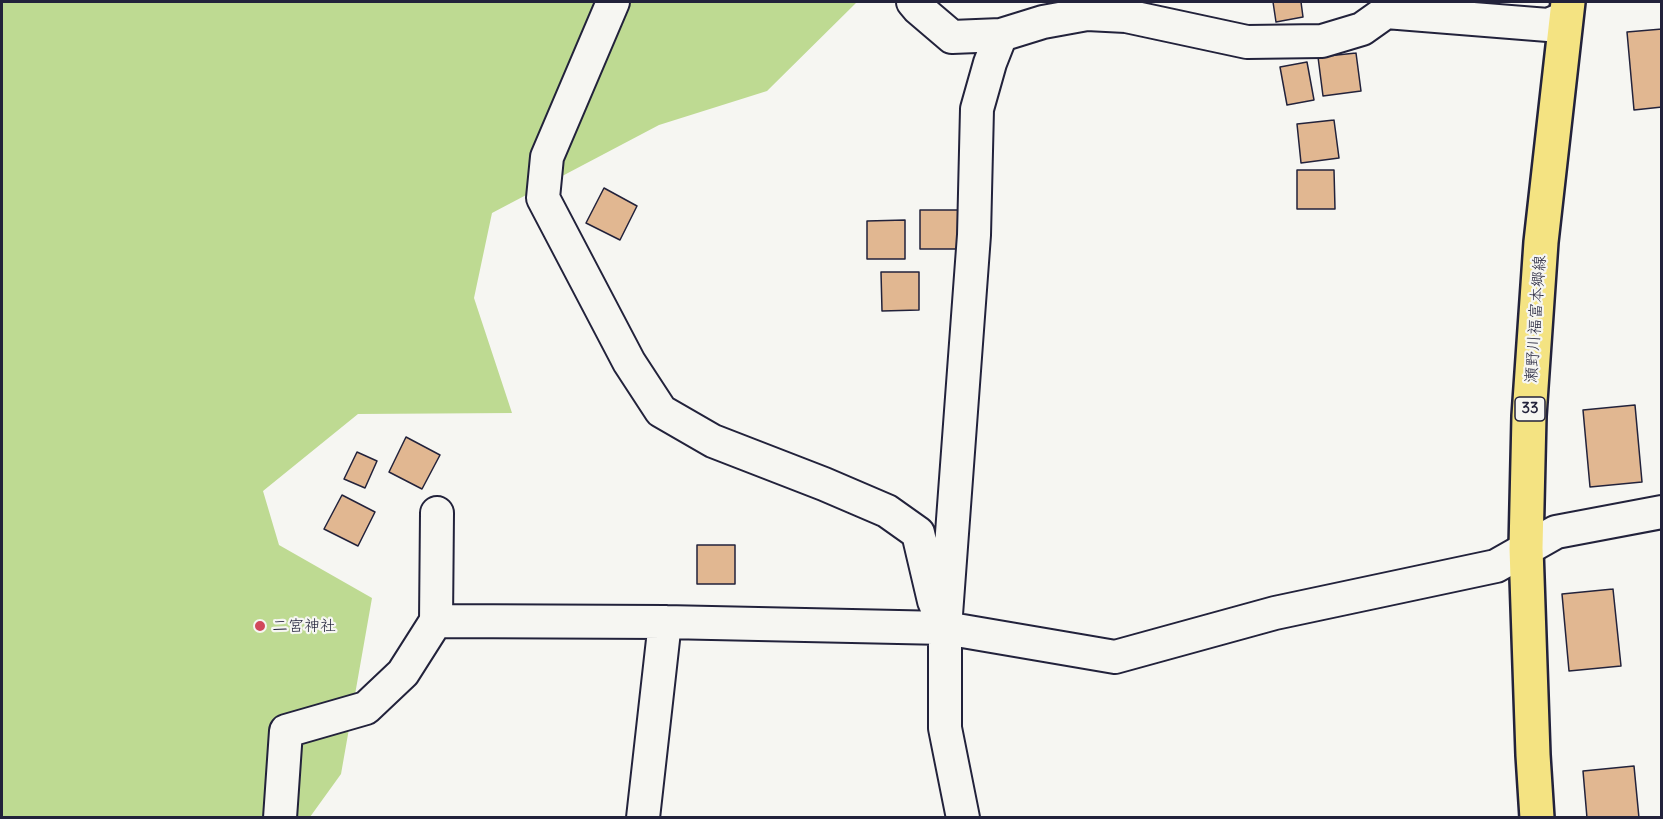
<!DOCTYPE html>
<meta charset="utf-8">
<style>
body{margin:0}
#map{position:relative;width:1663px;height:819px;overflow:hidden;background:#f6f6f2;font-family:Delius,sans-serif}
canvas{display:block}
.frame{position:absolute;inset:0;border:3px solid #22223b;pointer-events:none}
</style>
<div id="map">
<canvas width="1663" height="819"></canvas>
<div class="frame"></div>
</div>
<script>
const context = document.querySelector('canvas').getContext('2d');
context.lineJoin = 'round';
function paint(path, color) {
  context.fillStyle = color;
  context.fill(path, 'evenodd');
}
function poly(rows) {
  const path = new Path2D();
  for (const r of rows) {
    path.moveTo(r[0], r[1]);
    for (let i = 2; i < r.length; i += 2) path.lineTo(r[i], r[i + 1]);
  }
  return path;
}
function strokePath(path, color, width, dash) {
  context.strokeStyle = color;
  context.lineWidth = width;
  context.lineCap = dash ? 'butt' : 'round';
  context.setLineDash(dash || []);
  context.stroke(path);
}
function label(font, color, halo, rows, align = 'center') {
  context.font = font + ' Delius,"Klee One",sans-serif';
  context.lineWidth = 4.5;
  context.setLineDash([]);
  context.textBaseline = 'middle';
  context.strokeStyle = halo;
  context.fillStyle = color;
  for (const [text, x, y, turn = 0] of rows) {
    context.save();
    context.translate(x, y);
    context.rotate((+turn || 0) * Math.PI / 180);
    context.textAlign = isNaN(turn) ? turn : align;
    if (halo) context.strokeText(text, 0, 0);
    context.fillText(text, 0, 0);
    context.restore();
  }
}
paint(poly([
 [2,2,857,2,767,91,659,125,492,213,474,298,512,413,358,414,263,491,279,545,372,598,341,774,310,817,2,818]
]), '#beda92');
const building = poly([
 [1273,2,1301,2,1303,17,1276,22,1273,2],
 [1662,29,1662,107,1634,110,1627,32,1662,29],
 [1356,53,1361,91,1323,96,1318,57,1356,53],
 [1307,62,1314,100,1287,105,1280,67,1307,62],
 [1334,120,1339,158,1301,163,1297,124,1334,120],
 [1297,170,1334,170,1335,209,1297,209,1297,170],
 [604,188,637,206,620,240,586,223,604,188],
 [920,210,958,210,958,249,920,249,920,210],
 [905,220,905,259,867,259,867,221,905,220],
 [881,272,919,272,919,310,882,311,881,272],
 [1635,405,1642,482,1590,487,1583,410,1635,405],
 [406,437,440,455,422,489,389,472,406,437],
 [357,452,377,461,365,488,344,479,357,452],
 [342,495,375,512,358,546,324,529,342,495],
 [697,545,735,545,735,584,697,584,697,545],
 [1613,589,1621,666,1569,671,1562,594,1613,589],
 [1634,766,1639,818,1587,818,1583,771,1634,766]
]);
paint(building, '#e1b791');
strokePath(building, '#22223b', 1.5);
const minor = poly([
 [613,2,547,157,543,198,629,362,661,411,713,441,824,484,887,511,918,533,934,601,945,628],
 [913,2,918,8,952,37,1001,35,1043,22,1087,14,1126,16,1247,42,1322,41,1362,29,1386,12,1548,25,1565,18],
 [436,621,665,622,945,628,1115,657,1275,613,1496,566,1556,532,1662,512],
 [280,818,286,731,366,708,403,673,436,621,437,513],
 [643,818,665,622],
 [963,818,945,728,945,628,974,235,977,109,990,63,1001,35]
]);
const major = poly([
 [1537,818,1533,755,1526,548,1529,416,1541,242,1568,2]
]);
strokePath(minor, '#22223b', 36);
strokePath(major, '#22223b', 38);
strokePath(minor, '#f6f6f2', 32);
strokePath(major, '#f4e382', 33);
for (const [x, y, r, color] of [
 [260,626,6,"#d1495b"]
]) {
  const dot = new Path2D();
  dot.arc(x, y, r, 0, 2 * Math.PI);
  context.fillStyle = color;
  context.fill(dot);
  strokePath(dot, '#f6f6f2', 2);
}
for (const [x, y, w] of [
 [1530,409,30]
]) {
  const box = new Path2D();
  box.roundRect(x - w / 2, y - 12, w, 24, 4.5);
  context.fillStyle = '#f6f6f2';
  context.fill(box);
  strokePath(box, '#22223b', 1.5);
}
label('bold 15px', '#22223b', null, [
 ["33",1530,409]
]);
label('16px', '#22223b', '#f6f6f2', [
 ["瀬野川福富本郷線",1536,319,-86]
]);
label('16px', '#22223b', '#f6f6f2', [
 ["二宮神社",272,626]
], 'left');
</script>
